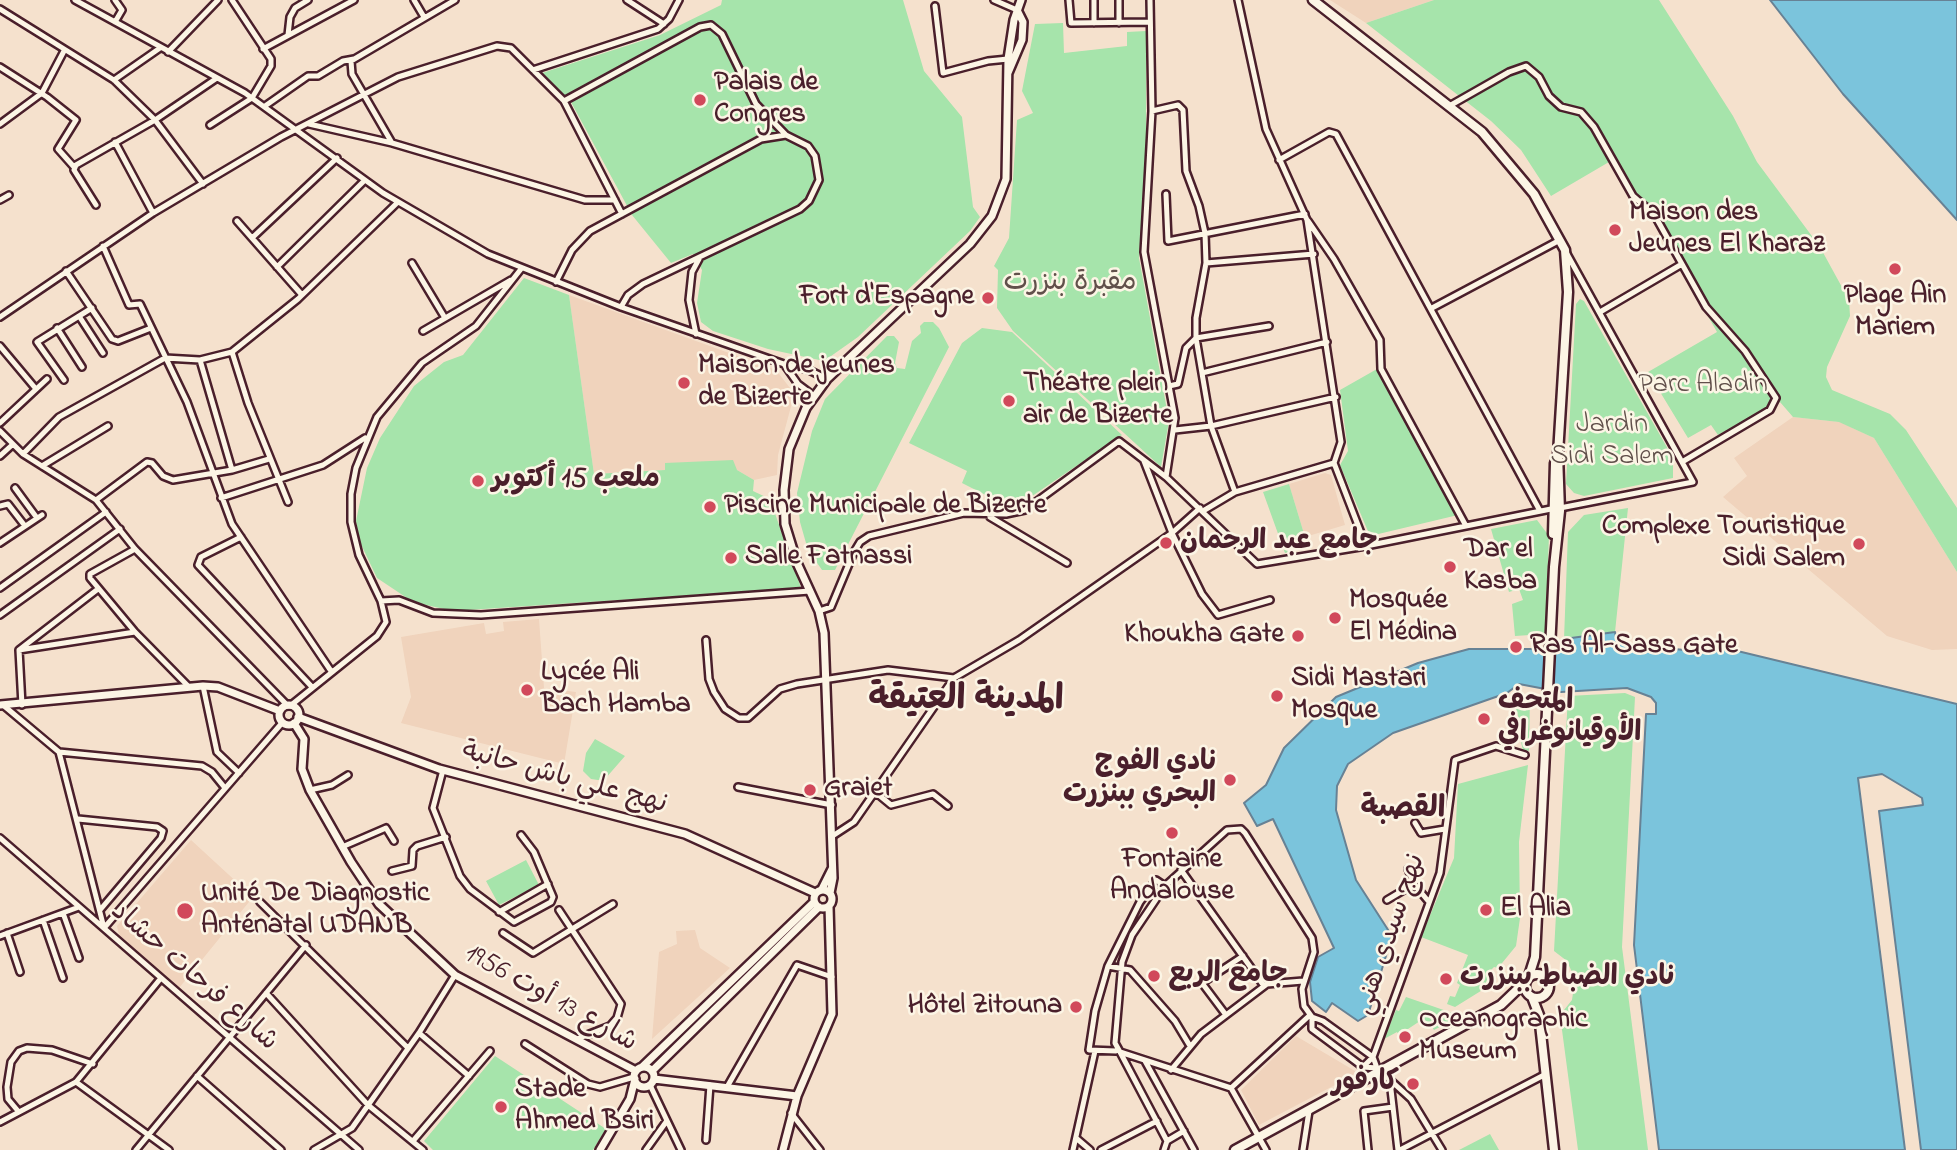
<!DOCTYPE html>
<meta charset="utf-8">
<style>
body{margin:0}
canvas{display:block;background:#f5e1cd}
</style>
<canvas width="1957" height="1150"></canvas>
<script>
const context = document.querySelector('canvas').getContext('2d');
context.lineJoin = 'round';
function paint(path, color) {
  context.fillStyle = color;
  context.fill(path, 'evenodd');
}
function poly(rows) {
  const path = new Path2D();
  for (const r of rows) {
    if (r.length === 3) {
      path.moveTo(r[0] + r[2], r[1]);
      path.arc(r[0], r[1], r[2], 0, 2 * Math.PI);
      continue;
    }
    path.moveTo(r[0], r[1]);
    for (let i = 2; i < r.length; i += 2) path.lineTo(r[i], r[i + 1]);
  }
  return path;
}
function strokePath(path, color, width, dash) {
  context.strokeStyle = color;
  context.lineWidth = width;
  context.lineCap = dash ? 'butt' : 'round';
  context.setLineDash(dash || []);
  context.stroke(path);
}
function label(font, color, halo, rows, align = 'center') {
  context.font = font + ' "Indie Flower","Playpen Sans Arabic",sans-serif';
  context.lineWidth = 5;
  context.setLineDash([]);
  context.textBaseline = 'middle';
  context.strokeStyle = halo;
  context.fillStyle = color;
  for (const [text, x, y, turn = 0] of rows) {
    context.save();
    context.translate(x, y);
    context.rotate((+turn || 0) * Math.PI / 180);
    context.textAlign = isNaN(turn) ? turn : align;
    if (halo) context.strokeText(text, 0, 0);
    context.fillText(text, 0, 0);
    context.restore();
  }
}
paint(poly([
 [1330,0,1434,0,1366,23],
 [569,295,776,370,790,388,793,399,778,455,777,475,754,480,737,470,665,464,665,470,594,474],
 [1793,417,1840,422,1874,438,1957,572,1957,649,1932,650,1887,636,1723,497,1747,476,1734,458],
 [1325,473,1331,475,1345,525,1305,537,1289,484],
 [539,619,544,688,576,692,564,764,401,723,411,697,401,637,484,623,486,634,504,631,503,622],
 [191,840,253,897,179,988,119,935,117,926],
 [695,930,700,948,730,968,652,1039,659,952,677,944,676,931],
 [1296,1036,1355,1071,1354,1075,1259,1125,1241,1090]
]), '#f0d3bc');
paint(poly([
 [722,0,903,0,924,71,962,117,973,207,980,217,970,231,858,337,824,361,768,349,713,331,701,322,697,303,702,270,693,254,671,263,632,215,571,102,542,73,660,35,721,5],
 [1434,0,1659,0,1733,116,1757,162,1820,247,1849,300,1850,316,1827,367,1826,377,1832,390,1890,414,1906,430,1957,508,1957,572,1874,438,1839,422,1793,417,1780,402,1718,435,1711,425,1688,438,1648,372,1717,332,1650,214,1637,210,1609,162,1551,196,1521,150,1491,121,1366,23],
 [1063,23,1064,53,1127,46,1127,32,1146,31,1146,148,1139,258,1169,421,1161,467,1013,331,997,308,998,270,994,266,1009,238,1017,120,1033,113,1022,91,1035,24],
 [524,278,569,295,594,474,665,470,665,463,733,460,737,470,754,480,753,491,770,499,801,588,453,611,413,602,377,578,358,538,356,521,367,468,380,438,414,386,444,362,463,355],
 [1580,299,1584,301,1673,458,1673,478,1584,496,1574,493,1566,484,1576,304],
 [924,322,933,322,939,328,949,347,835,570,822,570,808,550,800,522,797,493,812,431,825,399,887,336,894,336,899,342,895,363,897,368,905,369,912,341,921,333,920,326],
 [982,328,1012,332,1122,435,1013,509,962,483,967,471,909,443,962,343],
 [1377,369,1458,515,1370,536,1340,465,1348,451,1340,390],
 [1289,484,1308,547,1285,553,1263,492],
 [1628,508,1615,632,1564,639,1568,532,1584,515],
 [1537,520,1549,536,1545,634,1515,636,1512,604,1523,600,1519,589,1509,592,1491,529],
 [1625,693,1635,697,1622,947,1648,1150,1578,1150,1560,1015,1572,1000,1575,979,1567,961,1554,951,1568,696],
 [1530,696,1529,751,1523,750,1517,726,1521,724,1514,705,1527,701],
 [595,739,625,756,605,779,598,780,591,779,583,771,586,753],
 [1528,765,1519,842,1520,918,1516,946,1498,968,1494,967,1490,971,1484,989,1455,1007,1447,1004,1450,996,1455,997,1460,985,1457,983,1468,955,1421,937,1454,858,1458,784],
 [526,860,539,885,499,905,486,881],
 [1406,997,1461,1016,1434,1030,1429,1022,1420,1021,1399,1035,1397,1032,1384,1039,1396,1010,1399,1011],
 [495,1056,606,1129,593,1150,433,1150,424,1141],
 [1490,1134,1499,1150,1459,1150]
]), '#a6e4ab');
const water = poly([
 [1770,0,1957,0,1957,220,1843,94,1770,0],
 [1615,632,1617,643,1694,651,1705,648,1725,648,1957,704,1957,1150,1921,1150,1879,811,1923,805,1922,798,1882,774,1858,778,1905,1150,1659,1150,1634,945,1646,714,1656,714,1656,703,1651,697,1627,688,1561,692,1519,684,1507,693,1393,733,1348,764,1337,786,1336,810,1356,880,1392,936,1368,1015,1358,1021,1332,1003,1326,1012,1312,1001,1310,982,1318,957,1334,948,1273,819,1257,826,1244,803,1266,785,1284,748,1336,697,1418,663,1469,649,1541,649,1564,639,1615,632]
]);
paint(water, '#7bc4dc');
strokePath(water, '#678295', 2);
const minor = poly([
 [75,0,245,93,383,193,488,254,621,307,784,364,809,370,827,379],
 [414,0,424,17],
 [627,0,664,24],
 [994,0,1017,10],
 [1069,0,1071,23,1149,22],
 [1094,0,1094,23],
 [1150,0,1152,111,1144,252,1175,418,1166,477],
 [935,6,943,73,988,61,1008,59],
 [0,9,114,80,155,120,203,184],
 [115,22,122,10,115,0],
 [1119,23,1119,0],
 [288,35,290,17,295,8,308,0],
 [263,49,354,0],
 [168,52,218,0],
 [0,67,47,97,76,120,58,149,74,167],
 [533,70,658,29,669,19,679,0],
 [114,80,160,48],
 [564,101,700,27,711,25,722,34,756,104,786,135],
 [1451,105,1509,72,1526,66,1539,77,1549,96,1561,107,1581,112,1594,127,1633,196,1654,214,1706,307,1745,351,1776,398,1770,410,1682,462],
 [265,106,308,76,318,76,343,61,354,59],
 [1152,111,1178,105,1183,110,1186,171,1199,206,1205,233,1206,263,1196,318,1196,338,1211,426,1235,492],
 [0,124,42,93,64,51],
 [309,124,392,143,585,200,615,200],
 [210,125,252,98,271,66,271,59,232,0],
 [115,142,153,213],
 [392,143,352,74,351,61,455,0],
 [1279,160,1329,132,1336,134,1540,511],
 [1166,194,1168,241,1305,214],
 [0,200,9,195],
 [96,205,74,170,76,165,155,120,217,78],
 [237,221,302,295],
 [1308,221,1334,259,1380,340,1381,369,1466,526],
 [252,238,337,158],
 [103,246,129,305,140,304,187,402,232,524,331,671],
 [412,263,445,318],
 [1206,263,1314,254],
 [277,267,365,180],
 [66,271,112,339,118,341,151,328],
 [556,282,572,250,590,231,761,139,786,135,808,146,815,156,819,180,809,201,800,209,643,284,628,295,621,307],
 [1432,308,1560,240],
 [1600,312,1682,264],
 [79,316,103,353],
 [0,317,153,213,281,137,398,77,497,46,511,48,564,101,622,214],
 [57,328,82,367],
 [423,331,511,280],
 [696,334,689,300,692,272,699,259],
 [0,346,36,389],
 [232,352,248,403,288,502],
 [200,360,232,470,269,459],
 [784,364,798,384,814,396],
 [1202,373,1327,342],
 [64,380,37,342,92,308],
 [1169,386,1178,384,1186,348,1196,338,1269,326],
 [0,423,47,379],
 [1175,430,1211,426,1336,397],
 [0,431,23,454,96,500,135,549,288,706],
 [23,454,59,417,165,358,200,360,232,352,298,299,398,202],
 [0,456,12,445],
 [1144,461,1172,533,1202,594,1218,615,1270,600],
 [1334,463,1366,546],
 [42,466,108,426],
 [15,488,37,518],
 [221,498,323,465,365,438],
 [96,500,147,462,152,463,163,476,173,480,232,470],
 [0,506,8,504,25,526],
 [1560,508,1693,482,1567,254],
 [1203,511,1235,492,1334,463,1341,442,1307,220,1266,129,1238,0],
 [989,512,990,517,1067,563],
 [241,537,201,557,198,565,312,687],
 [0,543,42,515],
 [135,549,90,574,90,578,135,632,189,687],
 [0,588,106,512],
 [381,601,399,600,433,613,481,615,810,591],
 [819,611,831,607,854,552,860,542,869,536,964,513,1006,514,1025,510,1119,441,1166,477,1257,564,1366,546,1551,509],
 [0,615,120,529],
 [706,640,709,679,714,692,725,709,739,718,748,718,780,689,797,684,888,670,954,678],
 [19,650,135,632],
 [203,686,217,752,239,773],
 [3,705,59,752,104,928],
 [22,705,19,650,98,589],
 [290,706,377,636,386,622,381,601,359,555,351,522,351,494,356,468,377,417,422,363,476,326,521,269],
 [59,752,202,766,212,772,225,788],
 [443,770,433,808,460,876,470,889,514,922,551,902,553,897,534,852,521,835],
 [738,787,832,805],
 [310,790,332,785,348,775],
 [874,791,891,805,933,794,948,806],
 [78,819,157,827,163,831,161,838,100,910],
 [1415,823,1421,833,1445,829],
 [831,837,854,822,954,678,1019,640,1172,533,1200,508],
 [0,838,359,1150],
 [342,847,386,828,394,841],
 [1408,869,1414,884,1429,902],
 [1181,870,1264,986],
 [392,871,412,866,413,850,417,846,446,837],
 [1387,900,1414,884],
 [260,902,408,1048],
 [559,910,621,1004,617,1018,610,1026,577,1039],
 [499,912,548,884],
 [63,913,79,958],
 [43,920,63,978],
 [104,928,282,723],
 [7,933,20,972],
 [503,933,533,953,613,904],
 [0,936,79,907],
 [1108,966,1130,970,1175,1021,1190,1046],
 [266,993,368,1105,423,1150],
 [1226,1015,1202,983,1243,956],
 [1312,1017,1312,1029,1363,1067,1377,1068],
 [1312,1017,1323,1021,1373,1057,1377,1068],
 [419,1033,469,1076],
 [525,1044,588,1084,600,1087,634,1077],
 [1116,1051,1089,1050,1095,1011,1108,966,1140,902,1156,880,1165,886],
 [1120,1052,1167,1141],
 [1145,1061,1194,1150],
 [1363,1067,1373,1057,1440,873,1455,760,1496,746,1525,755],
 [1377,1068,1411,1099,1442,1150],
 [1171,1070,1201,1034,1267,984,1303,981],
 [197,1076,281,1150],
 [1390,1081,1398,1150],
 [76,1082,169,1150],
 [650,1085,681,1150],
 [727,1087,797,965,832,977],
 [1231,1088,1120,1052,1115,1043,1122,962,1132,935,1165,886,1227,830,1241,829,1245,833,1312,938,1314,952,1302,989,1304,1006,1312,1017],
 [1231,1088,1310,1015],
 [1231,1088,1266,1150],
 [18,1111,8,1099,7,1087,11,1062,19,1051,27,1048,52,1050,93,1064],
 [791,1113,820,1150],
 [0,1122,76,1082,161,978],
 [1076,1138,1090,1150],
 [706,1140,710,1085],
 [413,1141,490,1051],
 [136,1150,306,945],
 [314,1150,352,1128,419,1033,455,975],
 [646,1150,666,1122],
 [1073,1150,1095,1051],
 [1101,1150,1157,1121],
 [1164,1150,1167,1141,1184,1131],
 [1303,1150,1309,1111],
 [1368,1150,1364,1111,1393,1107],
 [1400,1150,1546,1074]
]);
const tertiary = poly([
 [1008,73,1022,40,1023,22,1017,10],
 [0,705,203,686,218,687,280,711],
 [289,715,10],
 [298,717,439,769,685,834,815,893],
 [294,723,304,739,302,769,310,790,351,862,379,904,455,975,636,1071],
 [822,889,832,869],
 [823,899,9],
 [830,893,833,878,824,633,819,611,797,563,785,524,784,490,789,449,806,408,827,379,970,244,992,216,1006,179,1008,59,1014,20,1021,0],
 [642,1067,814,902],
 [644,1077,10],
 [652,1071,819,907],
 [654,1079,797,1096],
 [600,1150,630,1099,635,1079],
 [783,1150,797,1096,832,1014,829,906]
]);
const secondary = poly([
 [1313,0,1482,132,1534,194,1565,250,1568,292,1558,454,1560,511,1554,567,1535,957,1529,976],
 [1553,534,1555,463],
 [1537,986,12],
 [1532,997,1539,1015,1554,1150],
 [1235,1150,1501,1005,1525,982]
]);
strokePath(minor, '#4a1f2b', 10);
strokePath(tertiary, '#4a1f2b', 12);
strokePath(secondary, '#4a1f2b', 13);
strokePath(minor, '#fcf5e5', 5);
strokePath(tertiary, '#fcf5e5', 7);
strokePath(secondary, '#fcf5e5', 8);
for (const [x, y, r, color] of [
 [700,100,7,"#d1495b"],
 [1615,230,7,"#d1495b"],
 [1895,269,7,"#d1495b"],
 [988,298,7,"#d1495b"],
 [684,383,7,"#d1495b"],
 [1009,401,7,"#d1495b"],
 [478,481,7,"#d1495b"],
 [710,507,7,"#d1495b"],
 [1166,543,7,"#d1495b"],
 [1859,544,7,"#d1495b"],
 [731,558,7,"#d1495b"],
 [1450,567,7,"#d1495b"],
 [1335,618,7,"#d1495b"],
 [1298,636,7,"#d1495b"],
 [1516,647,7,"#d1495b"],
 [527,690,7,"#d1495b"],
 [1277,696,7,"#d1495b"],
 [1484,719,7,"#d1495b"],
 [1230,780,7,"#d1495b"],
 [810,790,7,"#d1495b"],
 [1172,833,7,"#d1495b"],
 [1486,910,7,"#d1495b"],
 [185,911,9,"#d1495b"],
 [1154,976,7,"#d1495b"],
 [1446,979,7,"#d1495b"],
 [1076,1007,7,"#d1495b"],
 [1405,1037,7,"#d1495b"],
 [1413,1084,7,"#d1495b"],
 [501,1107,7,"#d1495b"]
]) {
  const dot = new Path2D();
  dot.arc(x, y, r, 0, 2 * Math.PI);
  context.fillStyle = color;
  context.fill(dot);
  strokePath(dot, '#fcf5e5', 2.5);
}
label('bold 28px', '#4a1f2b', '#fcf5e5', [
 ["Palais de",714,84],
 ["Congres",714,116],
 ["Maison des",1629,214],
 ["Jeunes El Kharaz",1629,246],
 ["Plage Ain",1895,297,"center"],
 ["Mariem",1895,329,"center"],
 ["Fort d'Espagne",974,298,"right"],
 ["Maison de jeunes",698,367],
 ["de Bizerte",698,399],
 ["Théatre plein",1023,385],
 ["air de Bizerte",1023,417],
 ["ملعب 15 أكتوبر",492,481],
 ["Piscine Municipale de Bizerte",724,507],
 ["Complexe Touristique",1845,528,"right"],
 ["Sidi Salem",1845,560,"right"],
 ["جامع عبد الرحمان",1180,543],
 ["Dar el",1464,551],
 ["Kasba",1464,583],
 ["Salle Fatnassi",745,558],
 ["Mosquée",1349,602],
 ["El Médina",1349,634],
 ["Khoukha Gate",1284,636,"right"],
 ["Ras Al-Sass Gate",1530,647],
 ["Lycée Ali",541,674],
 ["Bach Hamba",541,706],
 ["Sidi Mastari",1291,680],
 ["Mosque",1291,712],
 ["المتحف",1498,703],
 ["الأوقيانوغرافي",1498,735],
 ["نادي الفوج",1216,764,"right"],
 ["البحري ببنزرت",1216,796,"right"],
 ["Graiet",824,790],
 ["Fontaine",1172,861,"center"],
 ["Andalouse",1172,893,"center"],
 ["Unité De Diagnostic",201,895],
 ["Anténatal UDANB",201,927],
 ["El Alia",1500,910],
 ["جامع الربع",1168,976],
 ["نادي الضباط ببنزرت",1460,979],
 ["Hôtel Zitouna",1062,1007,"right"],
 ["Oceanographic",1419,1021],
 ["Museum",1419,1053],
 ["كارفور",1399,1084,"right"],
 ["Stade",515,1091],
 ["Ahmed Bsiri",515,1123]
], 'left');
label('28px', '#61504b', '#fcf5e5', [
 ["مقبرة بنزرت",1070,284],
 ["Parc Aladin",1703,386],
 ["Jardin",1612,426],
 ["Sidi Salem",1612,458]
]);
label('28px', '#4a1f2b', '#fcf5e5', [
 ["نهج علي باش حانبة",564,780,15],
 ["نهج سيدي هني",1392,935,-71],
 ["شارع فرحات حشاد",193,978,41],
 ["شارع 13 أوت 1956",550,1000,29]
]);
label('bold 30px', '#4a1f2b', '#fcf5e5', [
 ["القصبة",1403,811]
]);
label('bold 35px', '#4a1f2b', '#fcf5e5', [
 ["المدينة العتيقة",966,702]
]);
</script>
